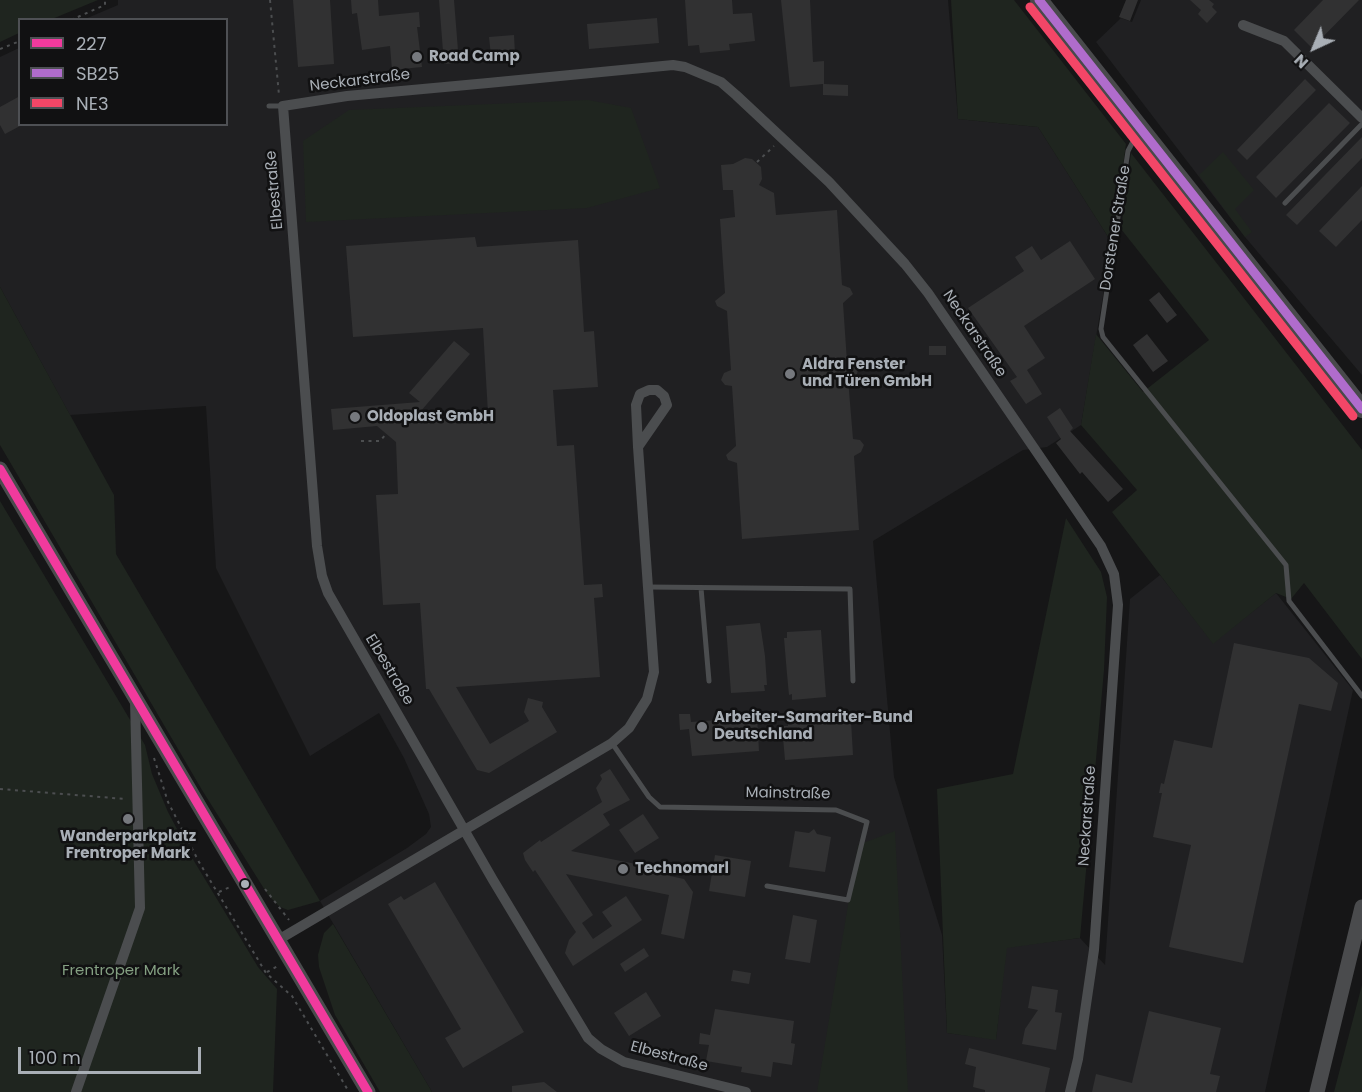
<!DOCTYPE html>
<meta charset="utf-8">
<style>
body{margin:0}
#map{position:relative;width:1362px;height:1092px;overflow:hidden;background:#161617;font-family:Poppins,sans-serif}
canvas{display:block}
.legend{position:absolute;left:18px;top:18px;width:210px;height:108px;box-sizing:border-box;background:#111112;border:2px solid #4e5054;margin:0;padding:8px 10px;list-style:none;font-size:18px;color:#a9afb6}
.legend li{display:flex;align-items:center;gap:12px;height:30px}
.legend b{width:30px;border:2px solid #4e5054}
.north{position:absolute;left:1284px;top:18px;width:60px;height:60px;-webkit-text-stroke:4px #111112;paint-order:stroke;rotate:224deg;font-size:16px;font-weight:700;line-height:24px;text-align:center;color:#a9afb6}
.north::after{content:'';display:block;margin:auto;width:21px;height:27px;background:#a9afb6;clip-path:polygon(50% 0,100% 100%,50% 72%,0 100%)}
.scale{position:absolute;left:18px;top:1047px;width:183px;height:27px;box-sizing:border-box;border:3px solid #a9afb6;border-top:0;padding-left:8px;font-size:18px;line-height:21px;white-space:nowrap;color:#a9afb6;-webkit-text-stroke:4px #111112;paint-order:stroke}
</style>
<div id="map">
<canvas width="1362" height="1092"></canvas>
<ul class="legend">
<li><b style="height:8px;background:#f13a9d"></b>227</li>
<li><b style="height:8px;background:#b06ccc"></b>SB25</li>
<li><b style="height:8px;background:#f34667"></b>NE3</li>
</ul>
<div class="north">N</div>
<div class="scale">100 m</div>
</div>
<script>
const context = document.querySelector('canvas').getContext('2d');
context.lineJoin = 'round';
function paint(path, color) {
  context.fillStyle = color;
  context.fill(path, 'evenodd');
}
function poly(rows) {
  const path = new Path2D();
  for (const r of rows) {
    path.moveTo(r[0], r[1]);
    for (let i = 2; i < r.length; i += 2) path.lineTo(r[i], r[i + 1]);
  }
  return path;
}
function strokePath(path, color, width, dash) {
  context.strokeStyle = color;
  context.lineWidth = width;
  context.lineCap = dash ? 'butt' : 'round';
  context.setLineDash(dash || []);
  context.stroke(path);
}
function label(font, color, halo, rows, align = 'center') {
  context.font = font + ' Poppins,sans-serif';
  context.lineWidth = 5;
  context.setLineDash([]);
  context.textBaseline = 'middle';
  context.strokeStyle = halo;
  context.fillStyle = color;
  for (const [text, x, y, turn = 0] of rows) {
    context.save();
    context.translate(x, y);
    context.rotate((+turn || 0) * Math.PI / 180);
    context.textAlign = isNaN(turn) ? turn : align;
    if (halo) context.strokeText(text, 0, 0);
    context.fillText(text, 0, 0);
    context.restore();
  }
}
paint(poly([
 [118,0,948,0,958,119,1038,127,1112,243,1081,425,1047,447,1023,450,873,541,894,777,942,935,947,1033,996,1039,1006,947,1080,938,1105,965,1130,599,1160,575,1213,643,1276,593,1353,690,1265,1092,432,1092,320,901,407,848,426,834,431,827,429,814,404,758,379,713,310,756,216,568,206,406,70,415,0,287,0,57,19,48,20,124,226,124,226,20,85,19,118,5],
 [1141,0,1362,0,1362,375,1245,237,1096,42,1121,18,1132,22]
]), '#202022');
paint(poly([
 [0,0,98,0,52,19,20,20,19,33,0,42],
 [951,0,1014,0,1126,144,1112,243,1038,127,958,119],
 [588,100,631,108,660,188,587,208,306,222,303,141,349,110],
 [1223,152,1254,190,1235,209,1252,232,1245,237,1199,175],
 [1131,153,1362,450,1362,659,1304,583,1291,599,1276,593,1213,644,1112,512,1137,490,1081,425,1096,334,1143,392,1209,340,1121,229],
 [0,287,114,495,116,554,320,901,288,910,280,907,268,895,202,790,0,445],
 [0,501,145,745,152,774,168,812,194,861,258,967,277,989,273,1092,0,1092],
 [1066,518,1101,572,1107,597,1104,670,1080,938,1007,948,996,1040,947,1033,937,789,1013,774],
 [895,831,908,1092,817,1092,858,845],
 [333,924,432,1092,380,1092,335,1015,319,967,318,955,324,933],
 [1362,985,1362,1092,1334,1092]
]), '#1f251f');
paint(poly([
 [293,0,330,0,334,64,298,67],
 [351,0,378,0,379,16,419,12,420,27,417,27,422,67,392,70,390,46,362,50,357,13,352,14],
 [439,0,454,0,459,63,444,64],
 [685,0,732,0,733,14,752,13,755,41,729,44,730,50,700,53,699,45,688,46],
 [781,0,810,0,813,62,824,61,824,84,848,85,848,96,823,95,823,84,790,87],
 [1126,0,1138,0,1130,21,1119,17],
 [1190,0,1209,0,1214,4,1212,7,1217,12,1207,23,1198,14,1201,10],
 [1323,0,1359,0,1312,48,1294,30],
 [657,18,659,43,589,49,587,24],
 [514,35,515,54,491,56,489,37],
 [1305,79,1316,90,1247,160,1237,150],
 [20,96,20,126,5,134,0,125,0,107],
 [1329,103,1350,123,1276,198,1256,177],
 [1362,137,1362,158,1297,225,1286,215],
 [745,158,752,159,761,167,762,179,759,185,774,193,776,215,837,210,842,285,850,288,853,294,843,303,847,362,854,364,858,369,857,374,848,379,853,439,860,440,864,445,861,452,854,456,859,530,742,539,737,463,728,460,726,455,736,446,732,386,725,385,721,380,724,373,731,370,727,311,717,306,715,301,725,293,720,219,735,217,733,190,723,190,721,165,733,164],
 [1362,186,1362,220,1336,247,1319,231],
 [475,237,477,247,578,240,584,332,594,331,598,387,553,390,557,446,574,445,584,585,602,584,603,597,594,598,600,677,456,687,490,744,529,721,524,712,528,698,543,702,542,707,557,732,489,773,477,770,429,689,426,689,420,603,383,605,376,495,398,494,396,442,377,426,333,430,331,409,420,402,409,393,454,341,470,354,414,419,488,413,483,328,353,337,346,246],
 [1070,241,1095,279,1024,326,1045,358,1027,370,1042,394,1026,404,1010,381,1017,377,968,308,1024,271,1015,257,1032,246,1041,260],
 [1159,292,1177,315,1167,323,1149,300],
 [1147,334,1168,361,1153,372,1133,345],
 [929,346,946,346,946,355,929,355],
 [1060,408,1073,428,1070,431,1123,489,1108,502,1082,472,1080,474,1056,443,1061,439,1047,417],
 [760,623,765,656,767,685,764,685,765,691,731,693,726,626],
 [821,630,826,697,792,700,792,694,789,695,787,674,784,638,787,638,787,632],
 [1234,643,1309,658,1338,683,1331,711,1299,704,1243,963,1169,947,1191,845,1153,837,1162,793,1159,793,1161,783,1164,784,1174,740,1212,748],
 [679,714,690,714,691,722,757,717,759,751,692,756,689,729,680,730],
 [844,719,845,722,851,721,853,755,785,760,782,726,788,726,788,723],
 [610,769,630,800,603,814,610,825,571,851,671,871,670,876,684,879,693,892,684,939,661,934,669,895,566,874,593,915,582,923,593,939,612,926,602,912,626,896,642,920,573,966,565,953,569,940,576,932,535,870,533,872,525,860,523,853,540,840,541,842,602,802,596,788,602,779,600,775],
 [643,814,659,838,635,853,619,830],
 [814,829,817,834,831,837,825,872,789,867,795,831,809,833],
 [715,855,751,861,745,897,709,891],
 [435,882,524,1032,463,1068,445,1038,461,1029,388,904,401,896,404,900],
 [793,915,817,920,810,963,785,959],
 [644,948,649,956,625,972,620,964],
 [733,970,751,973,749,984,731,981],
 [1032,986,1058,990,1055,1012,1062,1013,1056,1050,1022,1044,1025,1029,1038,1010,1028,1008],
 [646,992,661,1016,629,1036,614,1013],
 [715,1009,794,1021,791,1043,795,1044,792,1065,773,1062,771,1077,741,1072,742,1067,706,1061,709,1045,699,1044,700,1033,710,1035],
 [1149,1011,1221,1028,1210,1074,1220,1076,1216,1092,1092,1092,1096,1074,1132,1083],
 [969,1048,1050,1068,1045,1092,985,1092,985,1090,973,1087,976,1067,965,1064],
 [544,1082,557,1092,512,1092,512,1086]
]), '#313132');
strokePath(poly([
 [270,0,279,95],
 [71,20,105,5,105,0],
 [0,49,20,41],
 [757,162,774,146],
 [361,441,380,441,386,434],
 [154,758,168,802,199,862,266,973,292,996,349,1092],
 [0,789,126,799],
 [265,889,289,920],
 [219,892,230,887],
 [267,972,278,966]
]), '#4c4e50', 2, [3, 4.5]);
strokePath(poly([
 [269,106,283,106],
 [1139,130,1128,151,1101,329,1103,337,1286,565,1289,601,1362,696],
 [1285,203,1362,124],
 [648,587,850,589,853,681],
 [701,588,709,681],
 [612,743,649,797,660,807,836,810,867,822,848,900,767,886]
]), '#4b4d4f', 5);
strokePath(poly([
 [1243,25,1284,41,1362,118],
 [278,940,612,743,629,728,647,699,654,672,638,447,636,405,640,394,649,390,657,390,664,396,667,405,638,447],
 [76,1092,140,908,135,700],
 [746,1092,624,1062,601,1049,588,1038,493,880,328,593,322,576,317,546,283,106,347,96,488,83,673,65,685,67,721,82,736,95,829,182,905,264,928,293,1101,546,1114,574,1118,605,1094,950,1078,1059,1070,1092]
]), '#4b4d4f', 10);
strokePath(poly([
 [0,469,368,1092],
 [1317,1092,1362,907]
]), '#4a4b4d', 15);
strokePath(poly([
 [1039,0,1362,409]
]), '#48494b', 18);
strokePath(poly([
 [0,469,368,1092]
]), '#f13a9d', 9);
strokePath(poly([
 [1039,0,1362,409]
]), '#b06ccc', 9);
strokePath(poly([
 [1030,7,1353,416]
]), '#f34667', 9);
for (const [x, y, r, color] of [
 [417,57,6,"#76797e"],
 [790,374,6,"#76797e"],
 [355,417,6,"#76797e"],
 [702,727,6,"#76797e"],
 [128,819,6,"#76797e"],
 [623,869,6,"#76797e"],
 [245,884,5,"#a9afb6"]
]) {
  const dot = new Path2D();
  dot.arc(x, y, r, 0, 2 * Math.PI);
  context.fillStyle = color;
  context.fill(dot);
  strokePath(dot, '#111112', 2);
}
label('bold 15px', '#a9afb6', '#111112', [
 ["Road Camp",429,57],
 ["Aldra Fenster",802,365],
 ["und Türen GmbH",802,382],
 ["Oldoplast GmbH",367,417],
 ["Arbeiter-Samariter-Bund",714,718],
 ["Deutschland",714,735],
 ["Wanderparkplatz",128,837,"center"],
 ["Frentroper Mark",128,854,"center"],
 ["Technomarl",635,869]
], 'left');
label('15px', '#a9afb6', '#111112', [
 ["Neckarstraße",360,81,-7],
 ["Elbestraße",275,190,-95],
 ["Dorstener Straße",1116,228,-81],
 ["Neckarstraße",974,334,56],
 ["Elbestraße",389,670,59],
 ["Mainstraße",788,794,1],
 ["Neckarstraße",1088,816,-86],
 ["Elbestraße",669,1057,15]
]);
label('15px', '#84a082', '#111112', [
 ["Frentroper Mark",121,971]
]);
</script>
